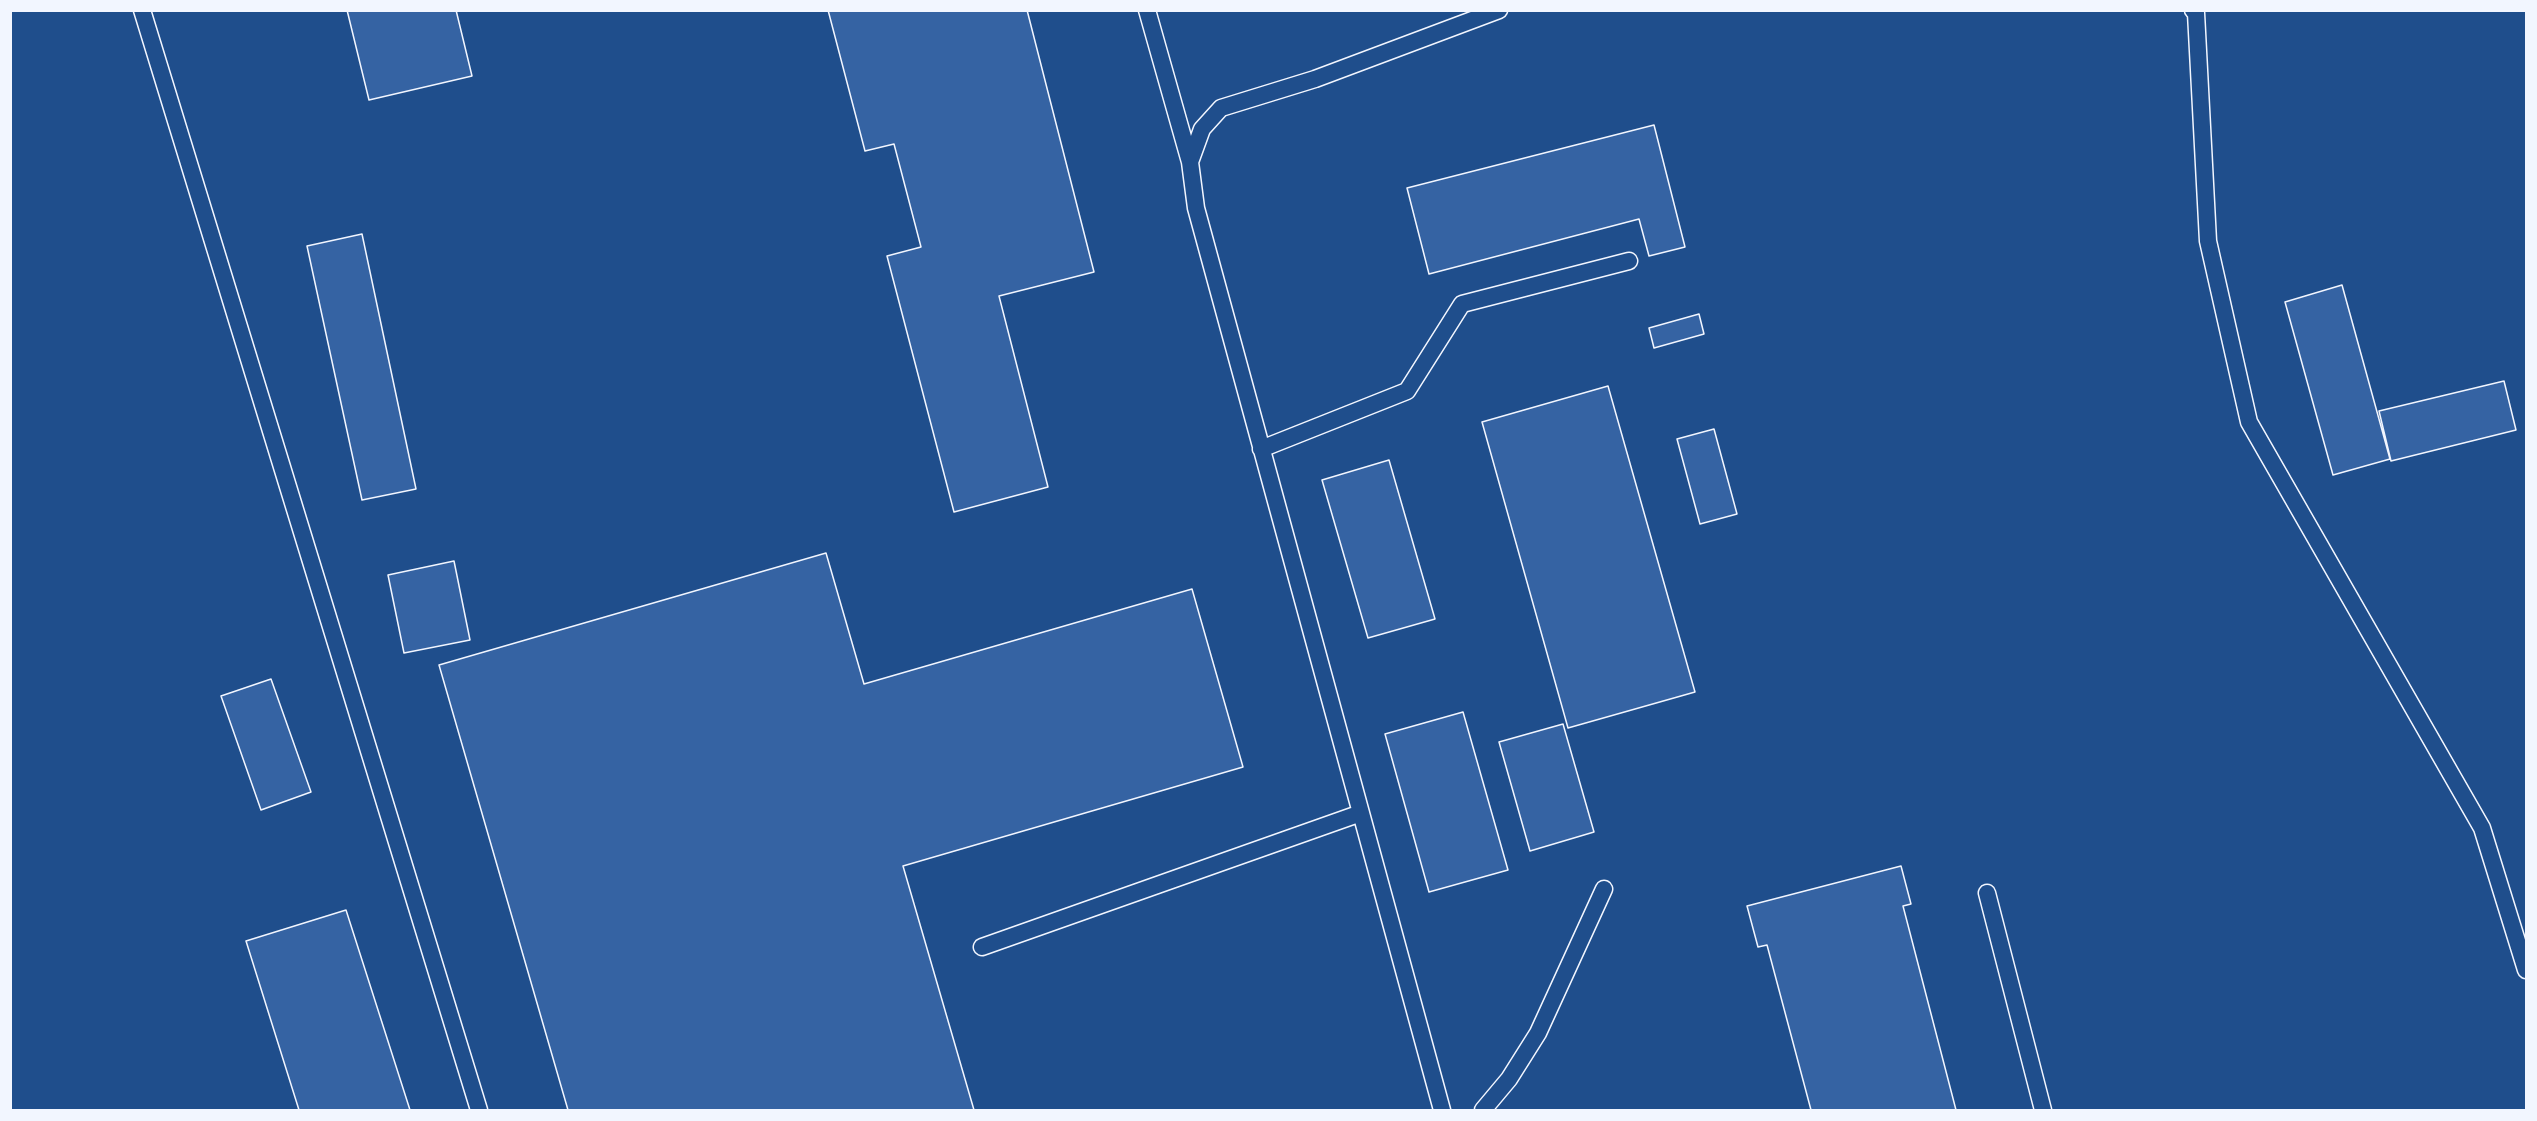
<!DOCTYPE html>
<style>
body{margin:0}
#map{position:relative;width:2537px;height:1121px;overflow:hidden;background:#1f4e8c;font-family:"Open Sans",sans-serif}
canvas{display:block}
.frame{position:absolute;inset:0;border:12px solid #f2f6ff;pointer-events:none}
</style>
<div id="map">
<canvas width="2537" height="1121"></canvas>
<div class="frame"></div>
</div>
<script>
const context = document.querySelector('canvas').getContext('2d');
context.lineJoin = 'round';
function paint(path, color) {
  context.fillStyle = color;
  context.fill(path, 'evenodd');
}
function poly(rows) {
  const path = new Path2D();
  for (const r of rows) {
    path.moveTo(r[0], r[1]);
    for (let i = 2; i < r.length; i += 2) path.lineTo(r[i], r[i + 1]);
  }
  return path;
}
function strokePath(path, color, width, dash) {
  context.strokeStyle = color;
  context.lineWidth = width;
  context.lineCap = dash ? 'butt' : 'round';
  context.setLineDash(dash || []);
  context.stroke(path);
}
const building = poly([
 [347,10,456,10,472,76,369,100,347,10],
 [828,10,1027,10,1094,272,999,296,1048,487,954,512,887,256,921,247,894,144,865,151,828,10],
 [1654,125,1685,247,1649,256,1639,219,1429,274,1407,188,1654,125],
 [362,234,416,489,362,500,307,246,362,234],
 [2342,285,2390,459,2333,475,2285,302,2342,285],
 [1699,314,1704,334,1654,348,1649,328,1699,314],
 [2504,381,2516,430,2391,461,2379,411,2504,381],
 [1608,386,1695,692,1568,728,1482,422,1608,386],
 [1714,429,1737,514,1700,524,1677,439,1714,429],
 [1389,460,1435,619,1368,638,1322,480,1389,460],
 [826,553,864,684,1192,589,1243,767,903,866,974,1110,568,1110,439,665,826,553],
 [454,561,470,640,404,653,388,575,454,561],
 [271,679,311,792,261,810,221,696,271,679],
 [1463,712,1508,870,1429,892,1385,734,1463,712],
 [1563,724,1594,832,1530,851,1499,742,1563,724],
 [1901,866,1911,904,1903,906,1956,1110,1811,1110,1767,945,1758,947,1747,906,1901,866],
 [346,910,410,1110,299,1110,246,941,346,910]
]);
paint(building, '#3563a3');
strokePath(building, '#f2f6ff', 1.5);
const service = poly([
 [142,10,479,1110],
 [1147,10,1190,162],
 [2193,10,2196,13,2208,241,2249,422,2482,828,2526,970],
 [1261,449,1407,391,1462,304,1629,261],
 [1987,893,2043,1110],
 [982,947,1361,813],
 [1442,1110,1196,208,1190,162,1202,129,1221,108,1315,79,1499,10],
 [1483,1110,1509,1079,1538,1033,1604,889]
]);
strokePath(service, '#f2f6ff', 19);
strokePath(service, '#1f4e8c', 16);
</script>
